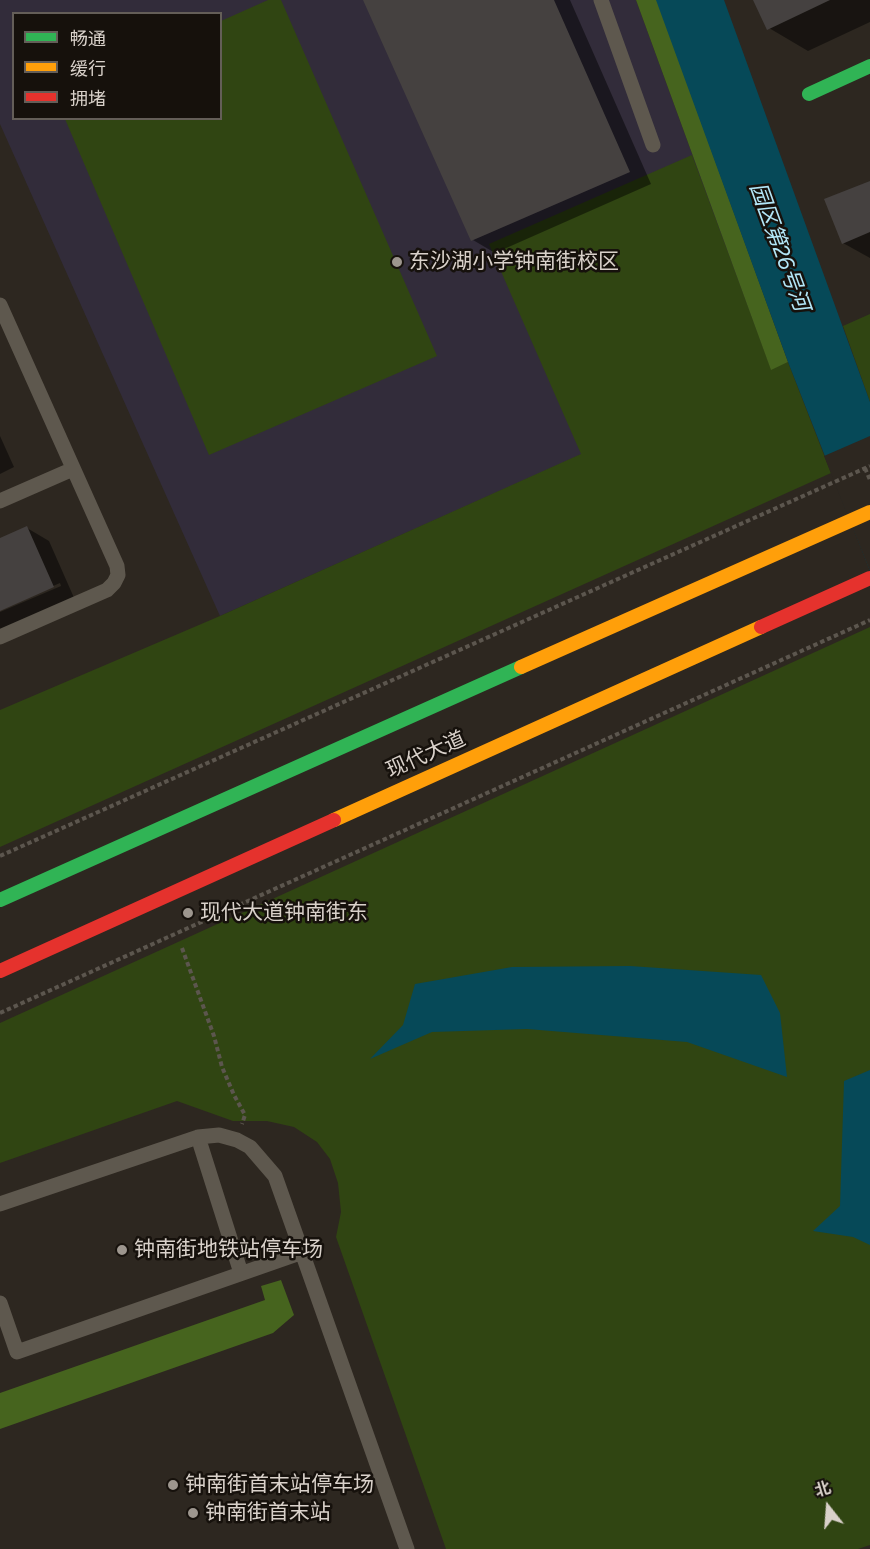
<!DOCTYPE html>
<meta charset="utf-8">
<style>
body{margin:0}
#map{position:relative;width:870px;height:1549px;overflow:hidden;background:#2d2720;font-family:Figtree,"Noto Sans SC",sans-serif}
canvas{display:block}
.legend{position:absolute;left:12px;top:12px;width:210px;height:108px;box-sizing:border-box;background:#16110c;border:2px solid #645e58;margin:0;padding:8px 10px;list-style:none;font-size:18px;color:#d9d1ca}
.legend li{display:flex;align-items:center;gap:12px;height:30px}
.legend b{width:30px;border:2px solid #645e58}
.north{position:absolute;left:798px;top:1477px;width:60px;height:60px;-webkit-text-stroke:4px #16110c;paint-order:stroke;rotate:343deg;font-size:16px;font-weight:700;line-height:24px;text-align:center;color:#d9d1ca}
.north::after{content:'';display:block;margin:auto;width:21px;height:27px;background:#d9d1ca;clip-path:polygon(50% 0,100% 100%,50% 72%,0 100%)}
</style>
<div id="map">
<canvas width="870" height="1549"></canvas>
<ul class="legend">
<li><b style="height:8px;background:#30b455"></b>畅通</li>
<li><b style="height:8px;background:#ff9f0a"></b>缓行</li>
<li><b style="height:8px;background:#e5322d"></b>拥堵</li>
</ul>
<div class="north">北</div>
</div>
<script>
const context = document.querySelector('canvas').getContext('2d');
context.lineJoin = 'round';
function paint(path, color) {
  context.fillStyle = color;
  context.fill(path, 'evenodd');
}
function poly(rows) {
  const path = new Path2D();
  for (const r of rows) {
    path.moveTo(r[0], r[1]);
    for (let i = 2; i < r.length; i += 2) path.lineTo(r[i], r[i + 1]);
  }
  return path;
}
function strokePath(path, color, width, dash) {
  context.strokeStyle = color;
  context.lineWidth = width;
  context.lineCap = dash ? 'butt' : 'round';
  context.setLineDash(dash || []);
  context.stroke(path);
}
function label(font, color, halo, rows, align = 'center') {
  context.font = font + ' Figtree,"Noto Sans SC",sans-serif';
  context.lineWidth = 5;
  context.setLineDash([]);
  context.textBaseline = 'middle';
  context.strokeStyle = halo;
  context.fillStyle = color;
  for (const [text, x, y, turn = 0] of rows) {
    context.save();
    context.translate(x, y);
    context.rotate((+turn || 0) * Math.PI / 180);
    context.textAlign = isNaN(turn) ? turn : align;
    if (halo) context.strokeText(text, 0, 0);
    context.fillText(text, 0, 0);
    context.restore();
  }
}
paint(poly([
 [0,0,636,0,771,370,220,616,0,124],
 [14,14,220,14,220,118,14,118]
]), '#322c3a');
paint(poly([
 [268,0,281,0,437,356,209,455,65,119,220,118,221,21],
 [692,155,771,369,788,362,831,473,0,847,0,710,220,616,581,454,489,244],
 [870,314,870,402,843,326],
 [870,627,870,1545,858,1549,446,1549,336,1237,341,1212,338,1183,330,1159,317,1142,294,1127,267,1121,233,1121,177,1101,0,1163,0,1023]
]), '#304512');
paint(poly([
 [636,0,657,0,788,362,771,370],
 [281,1280,294,1315,273,1333,0,1429,0,1393,265,1300,261,1286]
]), '#46641e');
paint(poly([
 [656,0,724,0,870,402,870,571,788,362],
 [630,966,761,975,780,1013,787,1077,687,1042,527,1029,432,1032,370,1059,403,1025,415,984,512,967],
 [870,1070,870,1245,853,1237,813,1231,840,1206,844,1081]
]), '#064958');
paint(poly([
 [870,436,870,571,824,456]
]), '#2d2720');
paint(poly([
 [364,0,570,0,651,184,495,253,473,240],
 [755,0,870,0,870,22,808,51,769,28],
 [870,182,870,258,843,243],
 [0,436,14,467,0,474],
 [27,528,49,541,75,600,0,632,0,612,61,586,60,583,0,609,0,539]
]), '#0007');
paint(poly([
 [363,0,554,0,630,172,471,241],
 [753,0,830,0,767,30],
 [870,181,870,232,842,244,824,199],
 [27,526,54,587,0,611,0,538]
]), '#454140');
strokePath(poly([
 [865,468,870,480],
 [0,856,870,466],
 [182,948,214,1036,222,1067,234,1095,245,1115,242,1124],
 [0,1013,870,620]
]), '#5c564e', 4, [4.5, 3]);
strokePath(poly([
 [601,0,653,145],
 [0,305,117,566,118,575,114,583,107,590,0,637],
 [0,501,73,469],
 [198,1137,241,1273],
 [0,1204,198,1137,219,1135,237,1140,250,1147,275,1176,407,1549],
 [0,1303,17,1352,303,1252]
]), '#5e584e', 15);
strokePath(poly([
 [809,94,870,66],
 [0,900,521,667]
]), '#30b455', 14);
strokePath(poly([
 [521,667,870,512],
 [334,820,761,627]
]), '#ff9f0a', 14);
strokePath(poly([
 [761,627,870,578],
 [0,971,334,820]
]), '#e5322d', 14);
for (const [x, y, r, color] of [
 [397,262,6,"#9d968e"],
 [188,913,6,"#9d968e"],
 [122,1250,6,"#9d968e"],
 [173,1485,6,"#9d968e"],
 [193,1513,6,"#9d968e"]
]) {
  const dot = new Path2D();
  dot.arc(x, y, r, 0, 2 * Math.PI);
  context.fillStyle = color;
  context.fill(dot);
  strokePath(dot, '#16110c', 2);
}
label('21px', '#d9d1ca', '#16110c', [
 ["东沙湖小学钟南街校区",409,262],
 ["现代大道钟南街东",200,913],
 ["钟南街地铁站停车场",134,1250],
 ["钟南街首末站停车场",185,1485],
 ["钟南街首末站",205,1513]
], 'left');
label('21px', '#d9d1ca', '#16110c', [
 ["现代大道",426,755,-24]
]);
label('italic 22px', '#b3e7f8', '#16110c', [
 ["园区第26号河",779,247,70]
]);
</script>
